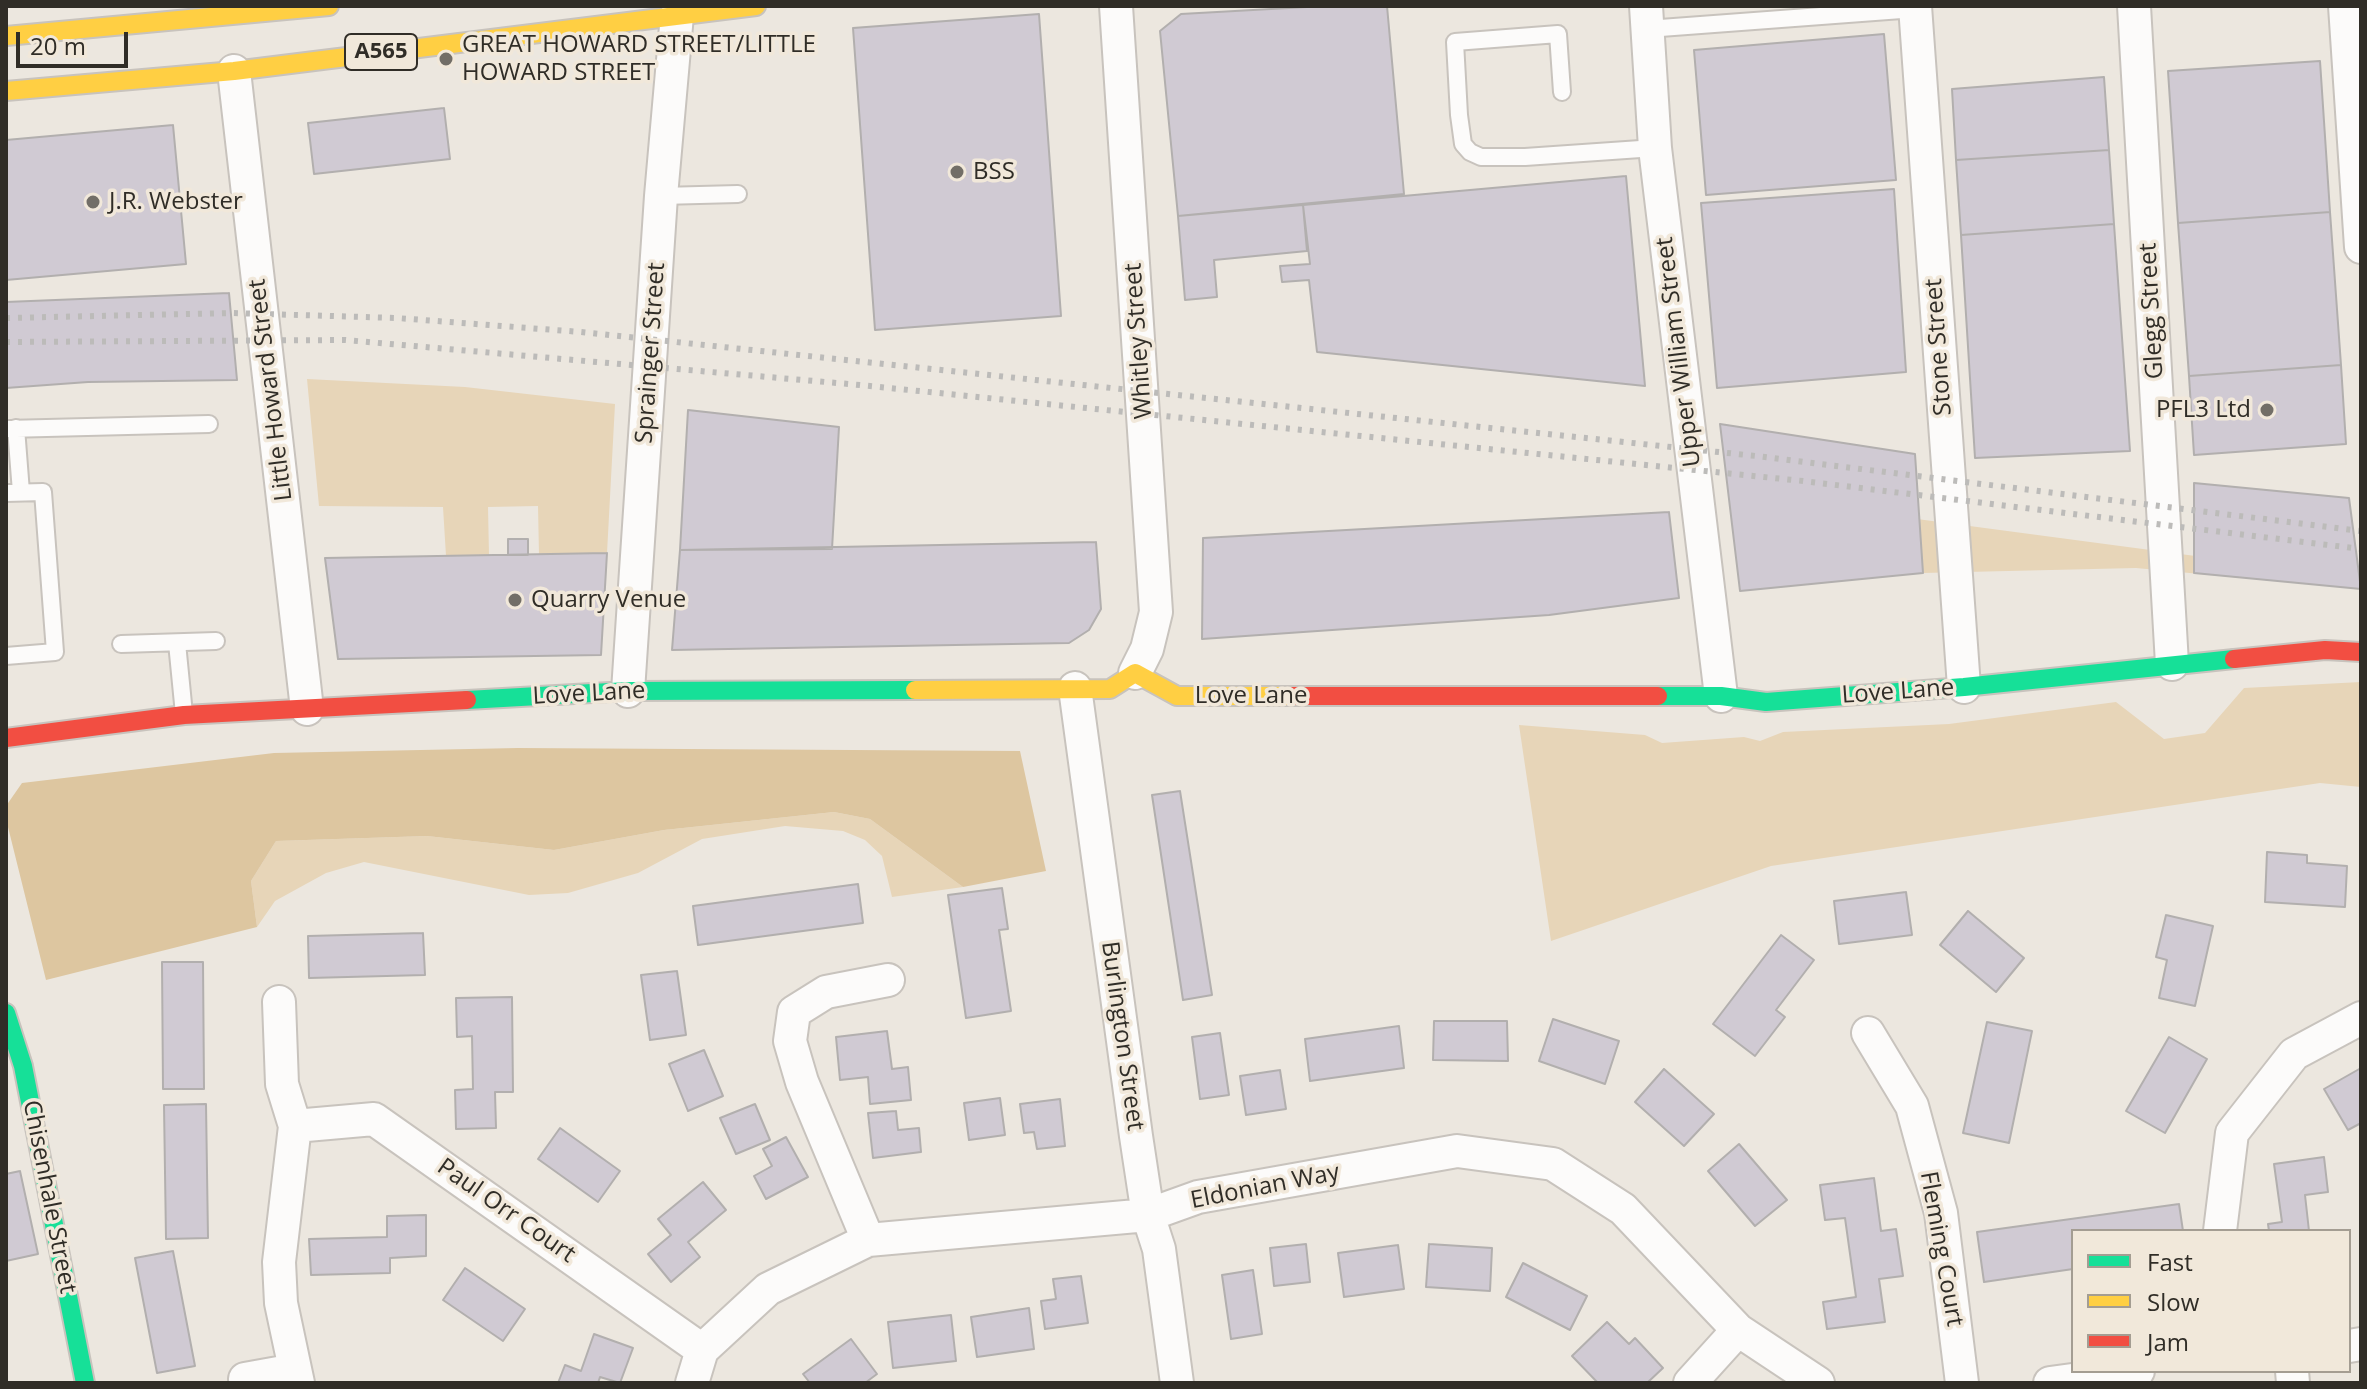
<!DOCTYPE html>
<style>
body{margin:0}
#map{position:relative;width:2367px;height:1389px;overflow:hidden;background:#ece7df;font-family:"Open Sans",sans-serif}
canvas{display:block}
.frame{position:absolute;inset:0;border:8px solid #302d27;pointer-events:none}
.legend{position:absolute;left:2071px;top:1229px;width:280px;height:144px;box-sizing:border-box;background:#f1e8da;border:2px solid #a49d92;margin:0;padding:10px 14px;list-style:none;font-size:24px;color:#302d27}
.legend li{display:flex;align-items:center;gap:16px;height:40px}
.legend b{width:40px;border:2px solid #a49d92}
.scale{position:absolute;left:16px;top:32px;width:112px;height:36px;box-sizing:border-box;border:4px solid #302d27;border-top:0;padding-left:10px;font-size:24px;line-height:28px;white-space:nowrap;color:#302d27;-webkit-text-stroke:6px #f1e8da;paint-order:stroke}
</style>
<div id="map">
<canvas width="2367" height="1389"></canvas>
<div class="frame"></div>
<ul class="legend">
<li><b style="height:10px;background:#16e098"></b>Fast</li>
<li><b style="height:10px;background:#ffcf43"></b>Slow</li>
<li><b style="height:10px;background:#f24e42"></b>Jam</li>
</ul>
<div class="scale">20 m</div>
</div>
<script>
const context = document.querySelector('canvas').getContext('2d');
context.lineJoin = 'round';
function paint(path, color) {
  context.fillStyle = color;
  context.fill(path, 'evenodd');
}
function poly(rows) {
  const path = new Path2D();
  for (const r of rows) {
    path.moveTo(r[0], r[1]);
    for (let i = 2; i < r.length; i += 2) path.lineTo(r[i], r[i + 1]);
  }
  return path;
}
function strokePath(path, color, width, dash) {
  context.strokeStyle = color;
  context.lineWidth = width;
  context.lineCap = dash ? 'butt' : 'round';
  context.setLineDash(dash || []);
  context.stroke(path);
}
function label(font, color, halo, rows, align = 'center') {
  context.font = font + ' "Open Sans",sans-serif';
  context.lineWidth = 7;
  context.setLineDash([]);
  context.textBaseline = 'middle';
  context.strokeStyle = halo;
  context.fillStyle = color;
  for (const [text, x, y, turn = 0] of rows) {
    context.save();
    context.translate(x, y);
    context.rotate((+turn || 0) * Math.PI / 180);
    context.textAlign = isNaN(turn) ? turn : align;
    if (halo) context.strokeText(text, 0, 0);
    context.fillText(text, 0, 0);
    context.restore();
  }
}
paint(poly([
 [307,379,465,387,615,404,607,553,539,555,538,506,488,507,489,555,446,556,443,507,319,506],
 [1732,519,1917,519,2361,578,2361,589,2136,568,1923,573,1740,591],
 [2361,682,2361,787,2320,783,1771,866,1551,941,1519,725,1645,735,1662,743,1744,737,1760,741,1783,732,1949,724,2116,702,2164,739,2205,733,2244,688],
 [834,812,870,819,963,887,892,897,882,856,865,840,843,831,785,826,702,839,638,873,568,893,529,895,364,862,326,873,275,901,257,927,251,881,276,841,427,836,554,850,664,830]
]), '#e7d5b8');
paint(poly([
 [518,748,1020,751,1046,871,963,887,870,819,834,812,664,830,554,850,427,836,276,841,251,881,257,927,46,980,6,819,6,806,22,783,274,753]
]), '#ddc6a0');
const building = poly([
 [1325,6,1387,6,1404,194,1178,216,1160,31,1181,14,1325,6],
 [1039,14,1061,316,875,330,853,28,1039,14],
 [1884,34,1896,180,1706,195,1694,50,1884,34],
 [2320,61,2330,212,2178,223,2168,71,2320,61],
 [2104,77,2109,150,1956,160,1952,89,2104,77],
 [444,108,450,159,314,174,308,123,444,108],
 [173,125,186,264,6,280,6,140,173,125],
 [2109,150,2114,224,1961,235,1956,160,2109,150],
 [1626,176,1645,386,1317,352,1309,280,1282,282,1280,266,1310,264,1303,205,1626,176],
 [1894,189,1906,372,1717,388,1701,203,1894,189],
 [1303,205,1307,251,1214,260,1217,297,1185,300,1178,216,1303,205],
 [2330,212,2341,365,2189,376,2178,223,2330,212],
 [2114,224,2130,451,1975,458,1961,235,2114,224],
 [229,293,237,380,88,382,6,388,6,302,229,293],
 [2341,365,2346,444,2194,455,2189,376,2341,365],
 [688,410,839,427,832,549,680,550,688,410],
 [1720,424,1915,454,1923,573,1740,591,1720,424],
 [2194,483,2349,498,2361,589,2194,573,2194,483],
 [1669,512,1679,598,1549,615,1202,639,1203,538,1669,512],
 [508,539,528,539,528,555,508,555,508,539],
 [1096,542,1101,609,1089,630,1069,643,672,650,680,550,1096,542],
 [607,553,601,655,338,659,325,558,607,553],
 [1180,791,1212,995,1183,1000,1152,795,1180,791],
 [2267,852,2307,855,2307,863,2347,866,2345,907,2265,902,2267,852],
 [858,884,863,923,698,945,693,906,858,884],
 [1002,888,1008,929,999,930,1011,1011,966,1018,948,895,1002,888],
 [1906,892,1912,935,1839,944,1834,901,1906,892],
 [1968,911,2024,958,1996,992,1940,945,1968,911],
 [2166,915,2213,926,2195,1006,2159,998,2167,960,2156,957,2166,915],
 [423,933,425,975,309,978,308,936,423,933],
 [1781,935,1814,960,1776,1010,1785,1017,1755,1056,1713,1024,1781,935],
 [162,962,203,962,204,1089,163,1089,162,962],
 [677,971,686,1035,650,1040,641,975,677,971],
 [512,997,513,1092,495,1092,496,1128,456,1129,455,1090,473,1089,472,1036,457,1037,456,998,512,997],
 [1553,1019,1619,1041,1605,1084,1539,1061,1553,1019],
 [1434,1021,1507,1021,1508,1061,1433,1060,1434,1021],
 [1987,1022,2032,1031,2009,1143,1963,1133,1987,1022],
 [1399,1026,1404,1068,1310,1081,1305,1039,1399,1026],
 [887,1031,892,1069,908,1067,911,1100,870,1104,868,1077,840,1080,836,1037,887,1031],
 [1220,1033,1229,1095,1200,1099,1192,1037,1220,1033],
 [2169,1037,2207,1059,2165,1133,2126,1111,2169,1037],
 [704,1050,723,1096,688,1111,669,1064,704,1050],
 [2361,1068,2361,1123,2348,1130,2324,1089,2361,1068],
 [1664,1069,1714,1114,1684,1146,1635,1102,1664,1069],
 [1280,1070,1286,1109,1246,1115,1240,1076,1280,1070],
 [1000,1098,1005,1135,969,1140,964,1103,1000,1098],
 [1060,1099,1065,1146,1037,1149,1034,1132,1024,1133,1020,1104,1060,1099],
 [206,1104,208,1238,166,1239,164,1105,206,1104],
 [755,1104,770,1140,736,1154,720,1118,755,1104],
 [896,1111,898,1130,919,1128,921,1152,873,1158,868,1113,896,1111],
 [560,1128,620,1171,598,1202,538,1159,560,1128],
 [786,1137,808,1177,766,1199,754,1176,772,1166,763,1149,786,1137],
 [1739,1144,1787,1200,1755,1226,1708,1171,1739,1144],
 [2324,1157,2328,1192,2305,1195,2309,1231,2269,1231,2268,1224,2282,1222,2274,1164,2324,1157],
 [20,1171,38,1254,6,1261,6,1174,20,1171],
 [1874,1178,1881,1231,1896,1229,1903,1276,1879,1279,1885,1322,1827,1329,1823,1302,1856,1297,1845,1218,1825,1220,1820,1185,1874,1178],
 [703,1182,726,1210,688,1242,700,1257,671,1282,648,1254,671,1235,658,1219,703,1182],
 [2179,1204,2183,1231,2073,1231,2073,1269,1984,1282,1977,1232,2179,1204],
 [426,1215,426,1256,390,1258,390,1273,311,1275,309,1239,387,1237,387,1216,426,1215],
 [1306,1244,1310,1282,1274,1286,1270,1248,1306,1244],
 [1429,1244,1492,1248,1490,1291,1426,1287,1429,1244],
 [1398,1245,1404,1289,1344,1297,1338,1253,1398,1245],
 [173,1251,195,1366,157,1373,135,1258,173,1251],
 [1523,1263,1587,1296,1570,1330,1506,1297,1523,1263],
 [465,1268,525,1309,503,1341,443,1300,465,1268],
 [1253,1270,1262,1334,1231,1339,1222,1275,1253,1270],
 [1081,1276,1088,1323,1045,1329,1041,1301,1056,1299,1053,1279,1081,1276],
 [1029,1308,1034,1349,977,1357,971,1317,1029,1308],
 [951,1315,956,1361,893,1368,888,1322,951,1315],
 [1607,1322,1629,1344,1635,1338,1663,1368,1647,1383,1598,1383,1572,1356,1607,1322],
 [594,1334,633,1348,620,1383,600,1377,598,1383,558,1383,565,1365,581,1371,594,1334],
 [851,1339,877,1374,865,1383,810,1383,803,1374,851,1339]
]);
paint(building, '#d0cad3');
strokePath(building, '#b2afae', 2);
const lane = poly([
 [1647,29,1915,9],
 [1562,92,1558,34,1455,42,1459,115,1463,144,1470,152,1481,157,1525,157,1655,148],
 [661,196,738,194],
 [16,428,21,492],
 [6,429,209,424],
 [6,493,43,492,55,652,6,656],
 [177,643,184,714],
 [121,644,216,641]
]);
const street = poly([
 [1116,6,1156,612,1147,649,1135,673],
 [1646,6,1655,148,1721,696],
 [1915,6,1964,687],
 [2134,6,2172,664],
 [2345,6,2361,247],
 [234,71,307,709],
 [1075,688,1136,1136,1148,1215,1159,1249,1177,1383],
 [628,691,661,196,677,15],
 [279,1002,282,1084,295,1126],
 [1868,1033,1912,1106,1941,1213,1962,1383],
 [2220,1231,2232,1133,2294,1054,2361,1018],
 [868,1240,802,1082,790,1041,794,1012,826,992,888,980],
 [2349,1346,2361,1344],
 [2292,1371,2293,1383],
 [245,1379,295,1370],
 [298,1383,281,1303,279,1262,295,1126,374,1119,702,1350],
 [692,1383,702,1350,768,1289,868,1240,1148,1215,1198,1197,1457,1151,1553,1164,1623,1209,1738,1330,1818,1383],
 [1690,1383,1738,1330],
 [2050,1383,2138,1371]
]);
const fast = poly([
 [1658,696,1721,696,1766,702,1964,687,2234,659],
 [467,700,628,691,915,690],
 [6,1013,23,1066,85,1383]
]);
const slow = poly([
 [6,36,329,6],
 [6,91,234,71,756,6],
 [915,690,1110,689,1135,673,1177,696,1290,696]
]);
const jam = poly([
 [2234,659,2325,650,2361,652],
 [1290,696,1658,696],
 [6,738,184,715,467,700]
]);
strokePath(lane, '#c8c3bd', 20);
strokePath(street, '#c8c3bd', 36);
strokePath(fast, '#c8c3bd', 22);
strokePath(slow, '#c8c3bd', 22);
strokePath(jam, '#c8c3bd', 22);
strokePath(lane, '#fcfbfa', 16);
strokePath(street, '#fcfbfa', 32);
strokePath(fast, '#16e098', 18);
strokePath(slow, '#ffcf43', 18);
strokePath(jam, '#f24e42', 18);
strokePath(poly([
 [6,318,232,313,397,318,581,332,1756,456,2361,531],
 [6,342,345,340,860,385,1803,481,2361,549]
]), '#bcbbb9', 6, [4, 8]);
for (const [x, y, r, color] of [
 [446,59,8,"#726e67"],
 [957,172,8,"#726e67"],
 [93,202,8,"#726e67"],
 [2267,410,8,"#726e67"],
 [515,600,8,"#726e67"]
]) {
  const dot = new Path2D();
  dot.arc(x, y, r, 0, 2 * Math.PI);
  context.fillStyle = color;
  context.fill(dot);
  strokePath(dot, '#f1e8da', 3);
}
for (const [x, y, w] of [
 [381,52,72]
]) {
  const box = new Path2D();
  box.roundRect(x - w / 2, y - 18, w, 36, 6);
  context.fillStyle = '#f1e8da';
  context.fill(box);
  strokePath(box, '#302d27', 2);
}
label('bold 22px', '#302d27', null, [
 ["A565",381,52]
]);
label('24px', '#302d27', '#f1e8da', [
 ["GREAT HOWARD STREET/LITTLE",462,45],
 ["HOWARD STREET",462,73],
 ["BSS",973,172],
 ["J.R. Webster",109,202],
 ["PFL3 Ltd",2251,410,"right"],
 ["Quarry Venue",531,600]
], 'left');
label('24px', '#302d27', '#f1e8da', [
 ["Glegg Street",2152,311,-93],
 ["Whitley Street",1139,341,-94],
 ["Stone Street",1939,347,-94],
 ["Upper William Street",1679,352,-97],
 ["Sprainger Street",651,353,-86],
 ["Little Howard Street",271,390,-97],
 ["Love Lane",1898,692,-4],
 ["Love Lane",589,694,-3],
 ["Love Lane",1251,696],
 ["Burlington Street",1122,1036,82],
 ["Eldonian Way",1265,1187,-11],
 ["Chisenhale Street",49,1197,79],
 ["Paul Orr Court",506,1211,35],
 ["Fleming Court",1941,1249,80]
]);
</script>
